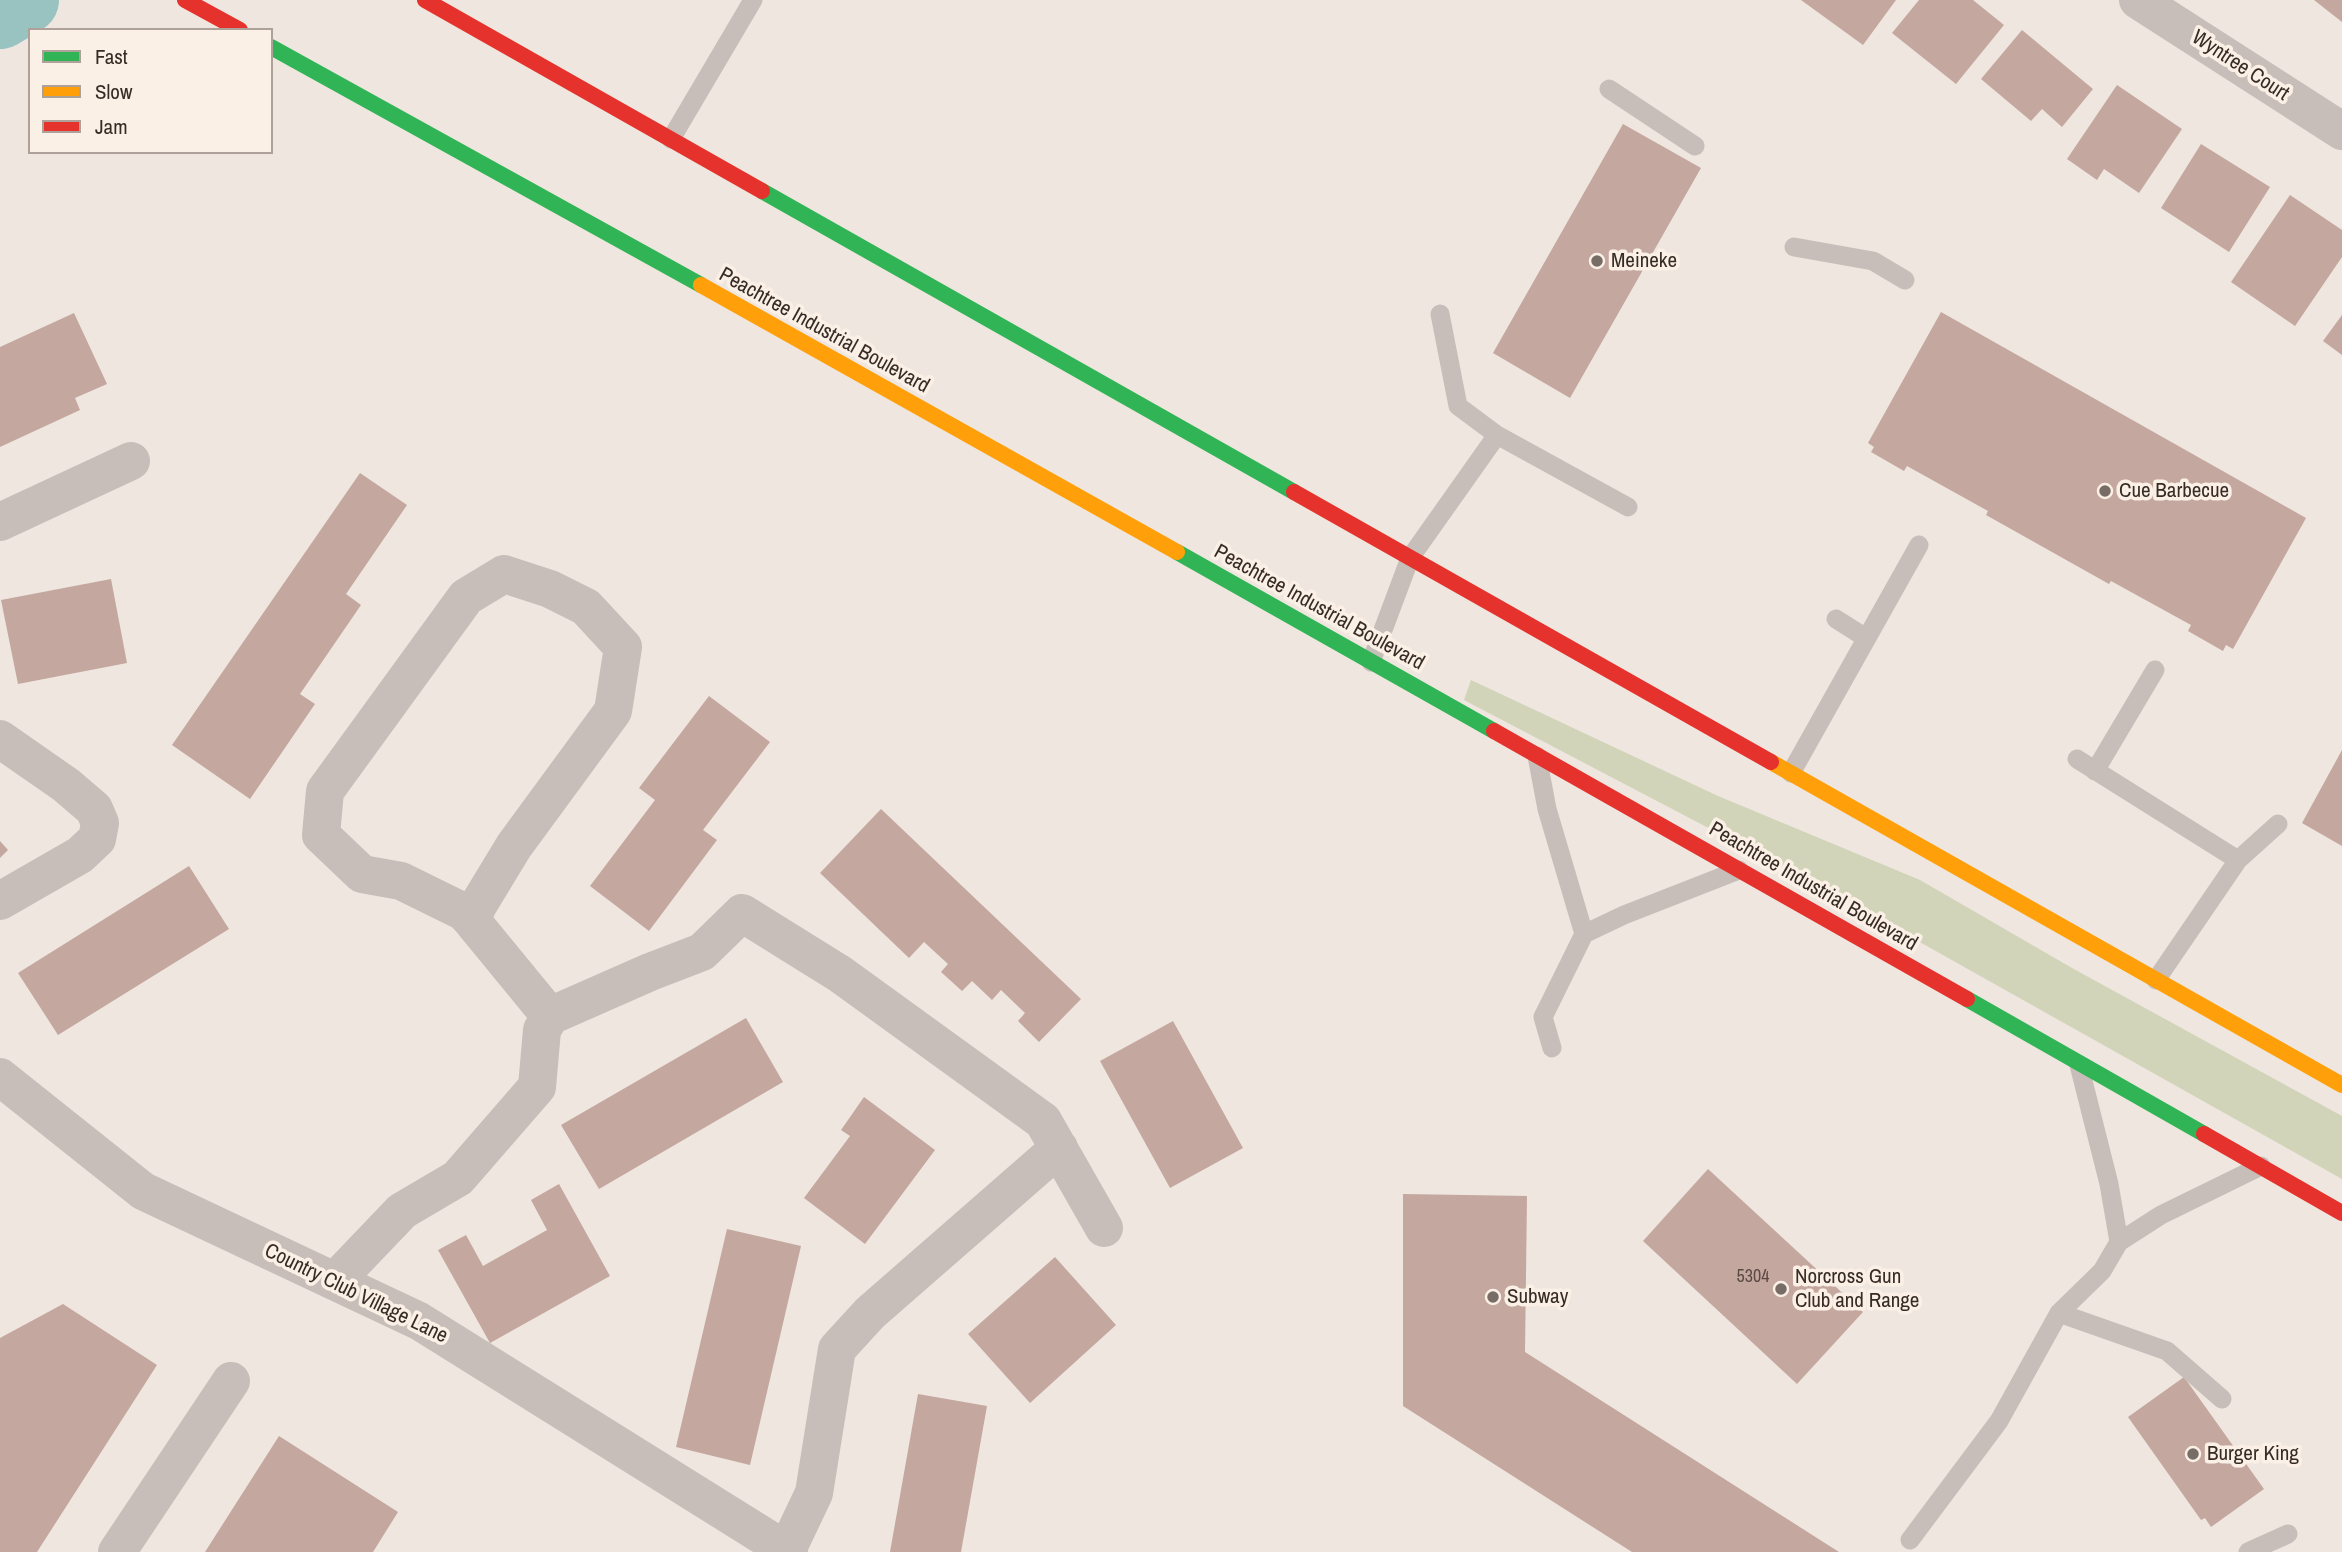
<!DOCTYPE html>
<style>
body{margin:0}
#map{position:relative;width:2342px;height:1552px;overflow:hidden;background:#eee6df;font-family:"Archivo Narrow",sans-serif}
canvas{display:block}
.legend{position:absolute;left:28px;top:28px;width:245px;height:126px;box-sizing:border-box;background:#fbf0e6;border:2px solid #ada199;margin:0;padding:9px 12px;list-style:none;font-size:21px;color:#382b26}
.legend li{display:flex;align-items:center;gap:14px;height:35px}
.legend b{width:35px;border:2px solid #ada199}
</style>
<div id="map">
<canvas width="2342" height="1552"></canvas>
<ul class="legend">
<li><b style="height:9px;background:#30b455"></b>Fast</li>
<li><b style="height:9px;background:#ff9f0a"></b>Slow</li>
<li><b style="height:9px;background:#e5322d"></b>Jam</li>
</ul>
</div>
<script>
const context = document.querySelector('canvas').getContext('2d');
context.lineJoin = 'round';
function paint(path, color) {
  context.fillStyle = color;
  context.fill(path, 'evenodd');
}
function poly(rows) {
  const path = new Path2D();
  for (const r of rows) {
    path.moveTo(r[0], r[1]);
    for (let i = 2; i < r.length; i += 2) path.lineTo(r[i], r[i + 1]);
  }
  return path;
}
function strokePath(path, color, width, dash) {
  context.strokeStyle = color;
  context.lineWidth = width;
  context.lineCap = dash ? 'butt' : 'round';
  context.setLineDash(dash || []);
  context.stroke(path);
}
function label(font, color, halo, rows, align = 'center') {
  context.font = font + ' "Archivo Narrow",sans-serif';
  context.lineWidth = 7;
  context.setLineDash([]);
  context.textBaseline = 'middle';
  context.strokeStyle = halo;
  context.fillStyle = color;
  for (const [text, x, y, turn = 0] of rows) {
    context.save();
    context.translate(x, y);
    context.rotate((+turn || 0) * Math.PI / 180);
    context.textAlign = isNaN(turn) ? turn : align;
    if (halo) context.strokeText(text, 0, 0);
    context.fillText(text, 0, 0);
    context.restore();
  }
}
paint(poly([
 [1471,680,1718,796,1920,880,2072,968,2342,1116,2342,1179,1827,890,1464,700]
]), '#d1d4b8');
strokePath(poly([
 [0,15,25,0]
]), '#99c3c0', 68);
paint(poly([
 [1801,0,1896,0,1863,45],
 [1919,0,1973,0,2004,25,1956,84,1892,33],
 [2314,0,2342,0,2342,22],
 [2022,30,2093,89,2062,127,2042,109,2031,121,1981,79],
 [2117,85,2182,129,2139,193,2104,169,2097,180,2067,159],
 [1623,124,1701,168,1570,398,1493,353],
 [2201,144,2270,187,2229,252,2161,208],
 [2290,195,2342,230,2342,257,2295,326,2231,282],
 [1941,312,2306,518,2233,649,2226,645,2223,651,2188,631,2191,625,2111,581,2109,584,1986,515,1988,511,1907,466,1904,471,1871,452,1874,447,1868,443],
 [74,313,107,384,75,398,80,410,0,447,0,347],
 [2342,315,2342,355,2323,341],
 [360,473,407,505,346,594,361,605,300,694,315,704,250,799,172,745],
 [111,579,127,663,18,684,1,600],
 [709,696,770,742,703,830,717,840,649,931,590,886,655,800,639,788],
 [2342,750,2342,846,2302,823],
 [881,809,1081,999,1039,1042,1018,1021,1025,1013,1001,990,992,1000,972,981,962,991,941,972,948,964,924,942,909,958,820,873],
 [0,841,8,850,0,858],
 [189,866,229,929,58,1035,18,973],
 [746,1018,783,1082,599,1189,561,1125],
 [1173,1021,1243,1148,1170,1188,1100,1061],
 [864,1097,935,1150,865,1244,804,1198,850,1136,841,1130],
 [1708,1169,1863,1312,1797,1384,1643,1241],
 [559,1184,610,1276,490,1343,438,1250,466,1235,483,1266,547,1230,531,1200],
 [1403,1194,1527,1196,1525,1352,1839,1552,1632,1552,1403,1406],
 [727,1229,801,1246,750,1465,676,1447],
 [1055,1257,1116,1325,1030,1403,968,1334],
 [63,1304,157,1365,37,1552,0,1552,0,1338],
 [2184,1377,2264,1489,2211,1527,2205,1518,2201,1520,2128,1417],
 [918,1394,987,1406,961,1552,890,1552],
 [279,1436,398,1512,373,1552,205,1552]
]), '#c4a79f');
strokePath(poly([
 [1609,89,1695,146],
 [671,139,753,0],
 [1794,247,1873,261,1905,280],
 [1440,314,1458,406,1497,435,1628,507],
 [1836,619,1866,638],
 [1371,662,1410,558,1497,435],
 [1537,756,1547,809,1584,934],
 [2077,759,2238,860,2156,980],
 [2095,771,2155,670],
 [1791,773,1919,545],
 [2238,860,2278,824],
 [1552,1048,1543,1017,1584,934,1624,915,1739,870],
 [2079,1065,2109,1184,2119,1242],
 [2059,1313,2167,1351,2222,1399],
 [1910,1540,1999,1421,2059,1313,2102,1271,2119,1242,2161,1215,2261,1166],
 [2248,1552,2288,1534]
]), '#c7beb9', 19);
strokePath(poly([
 [2138,0,2342,131],
 [0,522,131,461],
 [504,574,550,589,586,607,623,647,613,711,514,846,477,907,472,921,464,912,401,881,362,874,321,835,325,791,466,597,504,574],
 [0,739,66,785,94,809,100,823,97,839,80,855,0,901],
 [472,921,550,1016],
 [0,1077,143,1191,419,1321,789,1552],
 [335,1281,402,1211,458,1178,537,1087,542,1030,550,1016,650,972,702,952,742,913,840,974,1043,1121,1104,1228],
 [787,1550,814,1493,837,1349,870,1313,1059,1148],
 [117,1552,231,1381]
]), '#c7beb9', 38);
strokePath(poly([
 [271,47,701,285],
 [762,191,1294,492],
 [1177,552,1494,731],
 [1967,999,2204,1134]
]), '#30b455', 16);
strokePath(poly([
 [701,285,1177,552],
 [1771,762,2342,1085]
]), '#ff9f0a', 16);
strokePath(poly([
 [185,0,240,30],
 [425,0,762,191],
 [1294,492,1771,762],
 [1494,731,1967,999],
 [2204,1134,2342,1213]
]), '#e5322d', 16);
for (const [x, y, r, color] of [
 [1597,261,7,"#786c67"],
 [2105,491,7,"#786c67"],
 [1781,1289,7,"#786c67"],
 [1493,1297,7,"#786c67"],
 [2193,1454,7,"#786c67"]
]) {
  const dot = new Path2D();
  dot.arc(x, y, r, 0, 2 * Math.PI);
  context.fillStyle = color;
  context.fill(dot);
  strokePath(dot, '#fbf0e6', 2.5);
}
label('18px', '#5b4a44', null, [
 ["5304",1753,1277]
]);
label('21px', '#382b26', '#fbf0e6', [
 ["Wyntree Court",2240,66,33],
 ["Peachtree Industrial Boulevard",824,331,29],
 ["Peachtree Industrial Boulevard",1319,608,29],
 ["Peachtree Industrial Boulevard",1813,887,30],
 ["Country Club Village Lane",356,1294,26]
]);
label('21px', '#382b26', '#fbf0e6', [
 ["Meineke",1611,261],
 ["Cue Barbecue",2119,491],
 ["Norcross Gun",1795,1277],
 ["Club and Range",1795,1301],
 ["Subway",1507,1297],
 ["Burger King",2207,1454]
], 'left');
</script>
